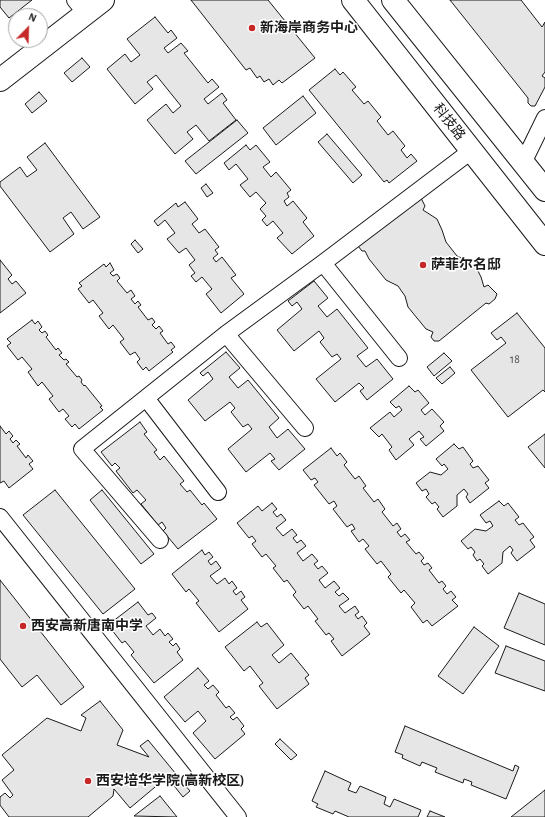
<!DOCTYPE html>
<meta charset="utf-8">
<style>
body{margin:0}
#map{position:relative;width:545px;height:817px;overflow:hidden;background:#fff;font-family:"Alegreya Sans",sans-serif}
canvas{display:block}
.north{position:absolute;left:8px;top:8px;width:40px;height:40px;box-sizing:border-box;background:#fff;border:1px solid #a3a3a3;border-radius:50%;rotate:23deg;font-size:11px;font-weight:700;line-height:16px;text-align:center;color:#1a1a1a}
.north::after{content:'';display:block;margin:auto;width:14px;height:18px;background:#c62828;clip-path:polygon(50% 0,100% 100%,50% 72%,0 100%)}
</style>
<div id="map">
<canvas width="545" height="817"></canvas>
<div class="north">N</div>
</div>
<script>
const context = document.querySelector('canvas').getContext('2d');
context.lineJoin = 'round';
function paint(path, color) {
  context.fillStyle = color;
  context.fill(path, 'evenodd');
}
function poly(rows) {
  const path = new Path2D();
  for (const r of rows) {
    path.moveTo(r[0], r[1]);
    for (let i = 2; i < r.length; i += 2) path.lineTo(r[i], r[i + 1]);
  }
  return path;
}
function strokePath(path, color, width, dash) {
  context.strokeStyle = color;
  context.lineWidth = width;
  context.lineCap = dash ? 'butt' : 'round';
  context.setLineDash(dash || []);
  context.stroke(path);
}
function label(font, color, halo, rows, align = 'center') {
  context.font = font + ' "Alegreya Sans","Noto Sans SC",sans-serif';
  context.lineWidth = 3;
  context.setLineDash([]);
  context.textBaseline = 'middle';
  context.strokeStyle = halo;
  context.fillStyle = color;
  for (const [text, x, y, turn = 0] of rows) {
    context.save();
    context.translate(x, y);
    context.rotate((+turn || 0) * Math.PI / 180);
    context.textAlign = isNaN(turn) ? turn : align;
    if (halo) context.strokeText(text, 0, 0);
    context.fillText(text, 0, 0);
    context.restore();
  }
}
const building = poly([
 [0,0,32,0,9,18,0,7,0,0],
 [191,0,268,0,315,58,282,83,279,80,273,85,269,79,264,82,260,76,257,78,250,68,246,70,191,0],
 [450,0,521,0,542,27,545,22,545,72,542,76,545,78,545,87,535,106,531,106,528,103,528,98,450,0],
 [155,17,168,33,171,30,177,38,164,48,168,53,181,43,188,51,184,53,208,83,212,79,219,87,204,99,208,104,222,93,227,100,223,103,236,120,209,141,196,125,187,132,193,139,175,154,147,120,166,104,173,113,181,106,156,75,147,82,153,89,135,104,107,69,125,54,131,62,140,55,127,39,155,17],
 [82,58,90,67,72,82,64,73,82,58],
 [335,69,340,75,343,72,356,87,352,90,364,104,368,101,381,117,377,121,388,135,393,131,405,146,401,150,407,158,411,154,417,161,389,183,387,180,384,182,309,90,335,69],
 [39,92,47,101,32,113,25,104,39,92],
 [303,96,316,113,276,145,263,128,303,96],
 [237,120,248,133,196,174,185,161,237,120],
 [327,134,362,175,353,183,318,142,327,134],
 [45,143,100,217,83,229,71,212,63,218,74,234,50,252,0,186,0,182,20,167,27,177,37,170,27,157,45,143],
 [246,145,250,150,256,145,270,162,263,167,271,177,276,172,291,190,287,193,289,197,284,201,287,206,293,201,307,218,303,222,314,236,292,254,277,238,283,233,273,221,267,226,262,220,266,216,260,209,266,203,256,192,250,197,240,185,248,179,236,164,229,170,224,163,246,145],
 [206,184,213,193,207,197,201,188,206,184],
 [420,196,425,206,423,210,437,219,442,230,446,242,457,256,468,261,477,269,481,277,484,287,488,285,497,294,495,299,489,304,486,303,439,341,434,341,431,337,433,332,426,329,408,307,405,296,398,286,386,280,369,259,365,251,362,251,358,246,420,196],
 [185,202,198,219,192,224,199,233,205,229,219,247,215,250,218,254,213,258,216,262,222,257,236,275,231,278,244,294,221,313,206,294,212,289,202,277,196,282,191,276,195,273,189,265,195,260,186,248,179,253,167,239,175,233,165,220,158,226,154,221,176,203,178,207,185,202],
 [135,240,143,249,138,253,131,244,135,240],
 [0,260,12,275,8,279,12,284,16,281,26,293,0,313,0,260],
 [110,263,114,270,110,273,113,276,117,274,120,278,117,281,127,293,131,290,135,296,131,299,135,304,138,301,141,305,138,307,148,320,152,318,155,322,152,325,156,329,159,326,163,331,160,333,168,344,171,342,175,347,171,350,173,352,149,371,146,367,143,370,137,362,140,359,135,352,130,355,120,342,124,339,113,325,109,329,99,316,103,313,93,300,89,303,78,289,82,286,79,283,104,264,106,267,110,263],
 [314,281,328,298,318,306,327,317,337,309,368,348,357,356,366,367,377,359,393,379,367,400,360,391,364,388,359,383,335,402,316,379,341,359,337,354,332,357,320,342,324,338,319,331,294,351,277,330,302,309,297,302,292,306,288,301,314,281],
 [517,313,545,348,545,392,543,390,508,417,471,370,506,343,501,337,497,340,491,333,517,313],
 [32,320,35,324,38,321,42,327,39,330,42,333,45,331,48,335,46,337,56,350,58,348,62,353,59,355,64,360,66,359,69,362,66,364,77,377,79,376,82,380,81,382,84,386,85,385,102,406,100,407,103,410,79,429,75,424,72,427,65,419,69,416,63,409,59,412,49,399,53,396,42,382,38,386,28,372,32,369,22,357,18,360,7,346,11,343,7,339,32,320],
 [226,352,240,368,229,377,238,388,248,380,279,418,269,427,277,438,288,429,305,449,279,470,271,461,275,459,270,453,246,472,228,449,252,429,248,424,243,427,231,412,235,408,230,402,205,421,188,400,213,379,208,372,203,376,200,373,226,352],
 [444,353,452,361,434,376,427,367,444,353],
 [450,367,455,373,442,384,436,378,450,367],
 [409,386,415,392,418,390,429,403,421,410,425,415,432,409,444,422,440,426,444,431,426,446,420,439,424,437,419,431,409,439,414,445,396,460,389,450,392,447,382,434,379,437,370,428,390,412,394,417,402,410,399,406,396,408,390,402,409,386],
 [140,422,147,432,144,434,157,450,154,452,160,460,164,456,184,481,180,484,187,492,190,490,202,505,204,503,217,519,178,549,163,531,166,528,162,522,158,525,141,504,146,500,137,490,133,493,116,471,120,468,115,463,112,466,101,452,140,422],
 [0,426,6,434,9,431,13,436,10,439,13,443,16,440,20,444,17,446,26,458,28,455,33,461,29,464,33,469,9,488,4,481,0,483,0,426],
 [545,434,545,468,528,447,545,434],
 [454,444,459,449,463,447,473,461,470,464,473,468,478,466,489,480,485,483,489,488,470,503,466,497,468,494,464,489,457,495,457,506,443,517,437,509,439,507,435,502,432,504,426,497,429,494,426,489,422,491,416,483,430,472,441,475,448,469,444,464,442,466,436,459,454,444],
 [331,448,337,456,340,453,347,462,344,465,355,479,359,476,366,486,363,488,374,502,378,499,385,509,382,512,393,526,397,523,401,529,397,532,401,537,405,534,410,540,406,542,416,554,419,552,424,558,421,561,424,565,428,563,432,568,429,570,439,583,442,581,446,586,443,589,447,594,451,591,456,597,452,600,458,606,432,626,427,620,423,623,411,607,415,603,404,590,401,593,388,577,391,574,381,561,377,564,365,549,369,546,363,539,359,542,351,531,355,529,352,524,347,527,333,509,337,506,334,501,329,504,314,485,318,482,315,478,311,480,303,470,331,448],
 [55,490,135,589,103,614,23,515,55,490],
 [102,490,154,554,141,564,90,500,102,490],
 [499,501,504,506,508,503,519,517,515,520,519,525,523,523,534,537,530,540,535,547,517,561,511,553,513,550,510,546,503,552,502,563,488,574,482,566,484,564,480,559,477,561,473,555,475,552,471,547,468,549,461,541,475,529,486,531,493,526,490,521,486,523,480,515,499,501],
 [272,503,277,509,273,512,277,517,281,514,286,520,276,528,283,536,292,529,297,535,293,538,297,543,301,540,306,546,297,553,303,561,312,554,318,561,314,564,318,569,322,566,328,573,319,580,325,588,334,581,340,588,335,592,339,596,343,593,349,599,339,606,345,613,355,606,359,612,355,615,358,619,362,616,367,623,364,626,370,634,342,656,331,641,334,639,329,633,326,635,315,621,318,619,308,606,304,609,293,595,296,592,287,580,284,582,273,568,276,566,266,554,262,557,252,544,256,541,252,536,249,538,237,523,258,506,262,511,272,503],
 [202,550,205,555,209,552,213,557,208,561,211,565,216,561,221,568,210,576,217,584,225,578,229,584,232,581,237,588,233,591,236,595,241,591,245,597,241,600,248,609,219,632,196,603,199,601,189,589,186,592,172,574,202,550],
 [0,580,84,687,61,705,37,675,22,687,0,659,0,580],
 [519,593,545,604,545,645,504,628,519,593],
 [138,602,148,615,152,613,156,618,146,626,153,635,160,629,165,636,168,633,173,639,169,642,173,646,176,643,180,649,177,652,183,660,154,683,131,655,134,652,125,641,122,643,108,625,138,602],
 [257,622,261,627,267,623,284,645,272,655,279,663,291,653,309,675,305,678,309,684,277,709,259,686,263,683,250,666,244,671,225,647,257,622],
 [474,627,499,646,463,694,438,676,474,627],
 [506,646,545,661,545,691,495,673,506,646],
 [198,668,209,681,204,685,208,689,213,685,219,692,216,695,226,708,229,706,235,713,230,717,233,720,237,717,244,726,241,729,245,734,215,759,193,733,206,721,198,711,185,722,164,697,198,668],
 [100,701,123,730,117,745,149,757,140,746,148,740,190,791,183,797,167,777,130,808,114,789,113,796,88,817,9,817,0,805,0,797,5,793,10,798,13,795,2,780,14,770,2,755,47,718,81,731,86,718,81,715,100,701],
 [405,726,513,771,515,765,519,767,506,799,471,785,472,782,464,779,463,783,435,772,437,768,422,762,420,766,402,758,403,755,395,752,405,726],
 [280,739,297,755,291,760,275,744,280,739],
 [325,771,351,783,348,790,356,793,360,786,386,797,384,804,390,807,394,799,421,810,418,817,349,817,335,811,333,814,316,807,318,804,312,801,325,771],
 [545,790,545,817,511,817,545,790],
 [160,796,177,817,134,816,160,796],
 [430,811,445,817,427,817,430,811]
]);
paint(building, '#e6e6e6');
strokePath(building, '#1a1a1a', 1);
const street = poly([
 [75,0,86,13],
 [523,163,545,118],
 [323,263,399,358],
 [226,334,305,428],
 [146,398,218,492],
 [0,517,238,817],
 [160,540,82,449,226,334,323,263,471,151]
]);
const secondary = poly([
 [0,80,103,0]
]);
const primary = poly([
 [353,0,545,244],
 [393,0,545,190]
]);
strokePath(street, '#1a1a1a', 18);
strokePath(secondary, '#1a1a1a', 24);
strokePath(primary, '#1a1a1a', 24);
strokePath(street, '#fff', 16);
strokePath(secondary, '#fff', 22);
strokePath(primary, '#fff', 22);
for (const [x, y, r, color] of [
 [252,28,4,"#c62828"],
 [423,265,4,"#c62828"],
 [23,626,4,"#c62828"],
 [88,781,4,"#c62828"]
]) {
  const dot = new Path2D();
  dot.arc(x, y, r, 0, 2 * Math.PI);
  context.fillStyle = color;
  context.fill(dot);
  strokePath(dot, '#fff', 1.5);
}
label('12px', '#4d4d4d', null, [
 ["18",515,359]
]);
label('bold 14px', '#1a1a1a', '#fff', [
 ["新海岸商务中心",260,28],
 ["萨菲尔名邸",431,265],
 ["西安高新唐南中学",31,626],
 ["西安培华学院(高新校区)",96,781]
], 'left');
label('14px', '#1a1a1a', '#fff', [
 ["科技路",449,122,52]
]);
</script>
